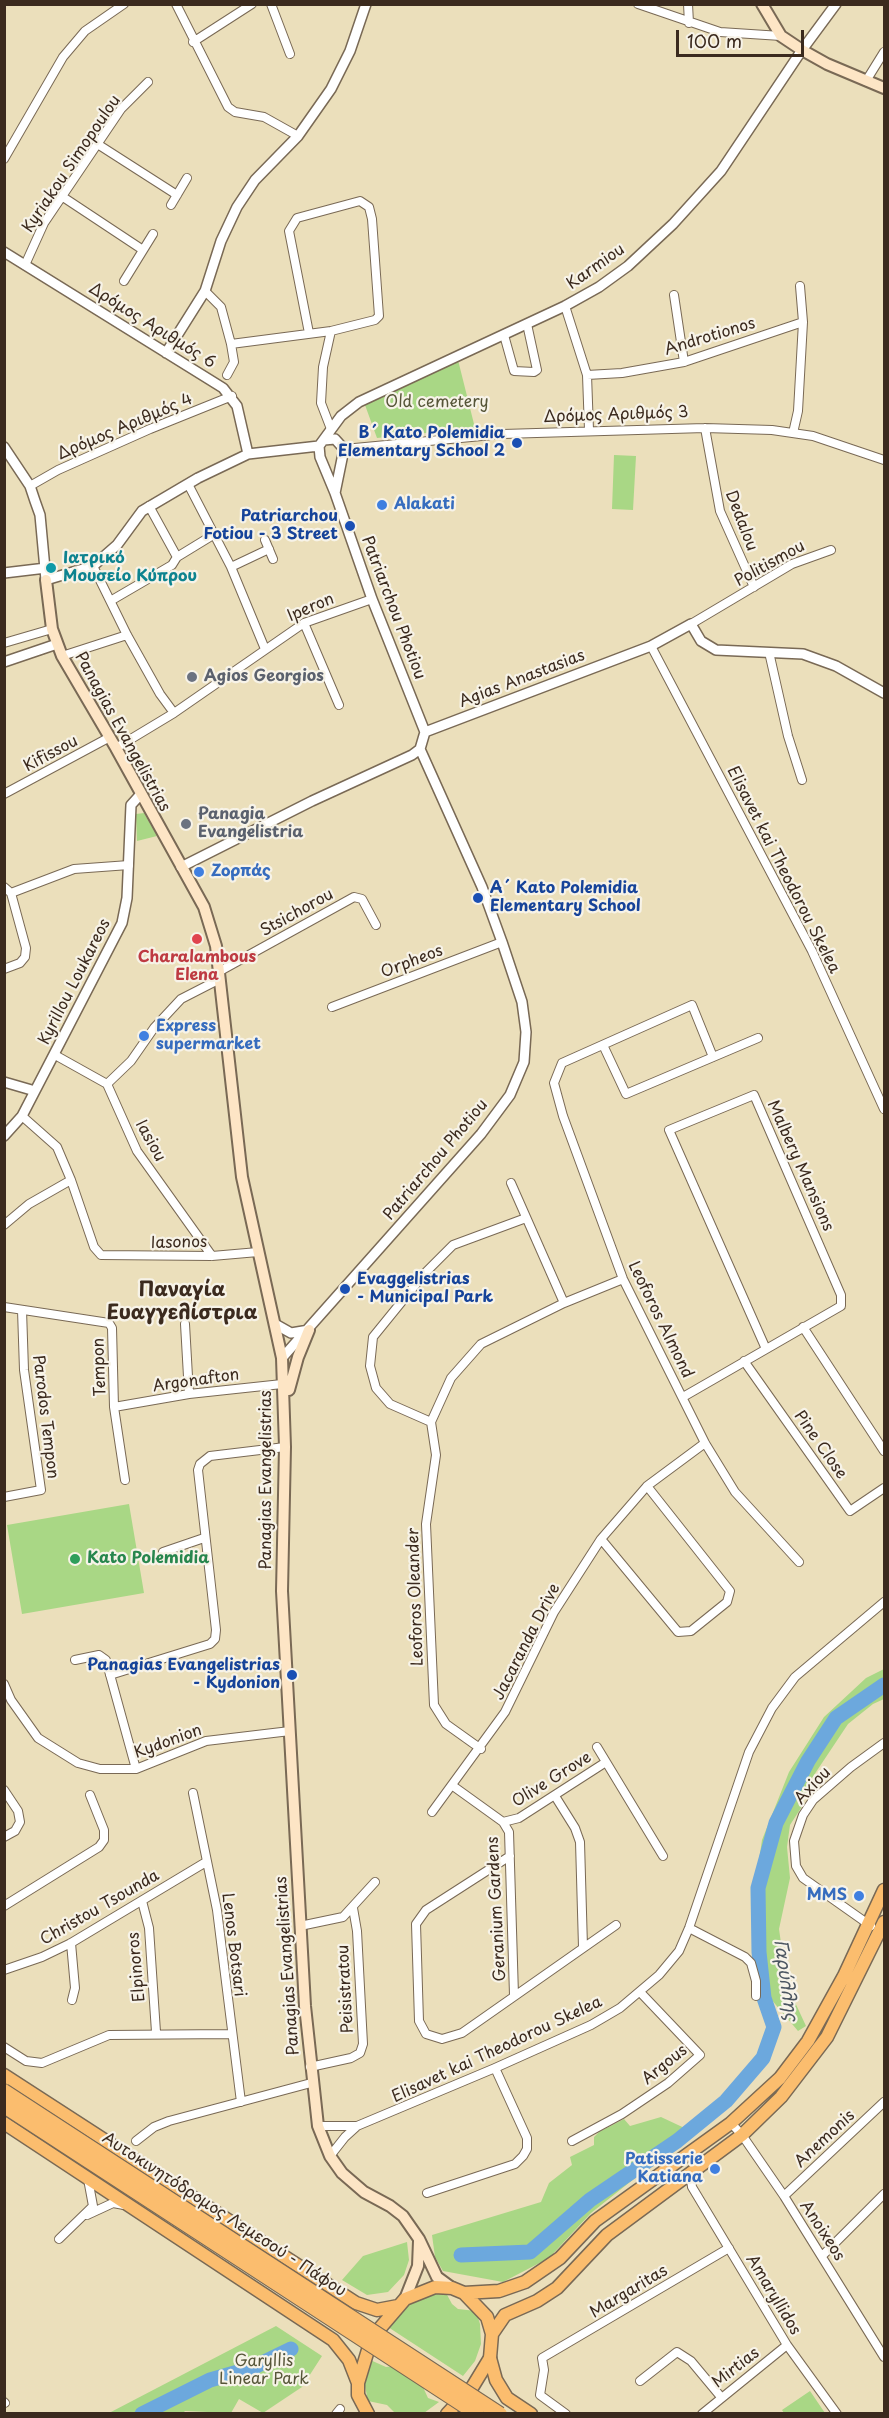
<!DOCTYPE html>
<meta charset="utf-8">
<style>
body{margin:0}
#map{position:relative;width:889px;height:2418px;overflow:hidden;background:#ebdfbb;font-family:"Playpen Sans",sans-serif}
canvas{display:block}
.frame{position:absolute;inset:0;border:6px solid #3b2a1e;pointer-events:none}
.scale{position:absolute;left:676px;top:30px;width:128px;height:27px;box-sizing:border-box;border:3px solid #3b2a1e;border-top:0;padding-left:8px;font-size:18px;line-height:21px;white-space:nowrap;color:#3b2a1e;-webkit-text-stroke:4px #f7f3e8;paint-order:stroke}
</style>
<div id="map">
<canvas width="889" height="2418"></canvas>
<div class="frame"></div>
<div class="scale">100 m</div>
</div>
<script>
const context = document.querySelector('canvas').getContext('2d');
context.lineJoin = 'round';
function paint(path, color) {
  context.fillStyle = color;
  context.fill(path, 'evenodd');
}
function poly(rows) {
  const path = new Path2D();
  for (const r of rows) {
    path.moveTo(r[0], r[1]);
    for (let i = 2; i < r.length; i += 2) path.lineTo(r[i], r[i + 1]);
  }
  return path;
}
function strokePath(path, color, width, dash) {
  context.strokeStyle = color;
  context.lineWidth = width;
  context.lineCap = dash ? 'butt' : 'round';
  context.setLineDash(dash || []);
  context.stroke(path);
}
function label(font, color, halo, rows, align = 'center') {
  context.font = font + ' "Playpen Sans",sans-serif';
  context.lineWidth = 4.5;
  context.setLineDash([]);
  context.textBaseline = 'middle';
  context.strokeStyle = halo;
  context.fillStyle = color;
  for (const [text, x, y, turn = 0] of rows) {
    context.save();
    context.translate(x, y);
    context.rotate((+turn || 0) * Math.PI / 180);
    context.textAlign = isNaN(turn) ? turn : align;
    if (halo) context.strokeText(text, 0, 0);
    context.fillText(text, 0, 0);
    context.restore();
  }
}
paint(poly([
 [458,360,475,428,377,438,365,405],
 [614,455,636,456,633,510,612,509],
 [144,813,157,836,137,841,136,814],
 [129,1504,144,1593,22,1614,7,1525],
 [884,1669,884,1699,873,1704,848,1724,810,1781,801,1808,790,1825,787,1847,790,1878,779,1929,787,1985,806,2026,798,2031,759,1985,754,1942,754,1894,762,1840,789,1772,824,1717,866,1678],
 [661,2117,693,2132,591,2213,549,2258,503,2282,443,2271,435,2257,432,2235,541,2202,549,2183,572,2165,570,2157,594,2145,594,2137,599,2132,624,2119,630,2126],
 [407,2242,409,2260,404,2275,388,2292,367,2295,342,2280,363,2256],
 [445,2291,452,2304,458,2309,476,2311,480,2324,481,2344,475,2361,463,2376,388,2327,398,2313,421,2293],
 [276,2326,322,2356,302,2387,263,2413,239,2399,231,2413,185,2411,182,2414,109,2413],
 [368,2359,386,2367,395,2366,422,2385,428,2398,439,2402,424,2413,395,2413,387,2405,368,2401,364,2381],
 [810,2391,825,2413,784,2413,782,2410]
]), '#a9d785');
strokePath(poly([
 [461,2255,530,2252,590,2200,677,2141,726,2101,763,2058,774,2027,764,1998,759,1952,758,1888,776,1823,808,1761,836,1718,884,1685],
 [142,2414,210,2380,252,2368,291,2349]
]), '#6ca8dd', 15);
const minor = poly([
 [176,4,228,107,235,112,264,117,298,136],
 [271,4,290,54],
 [638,4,720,32,781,36],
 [688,4,689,23],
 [193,42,252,4],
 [866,81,884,52],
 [99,145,177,195],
 [4,159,63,57,85,31,124,4],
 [63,197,143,250],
 [171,205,187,178],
 [25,265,44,223,121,109,148,82],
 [124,281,153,234],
 [205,291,221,307,231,344,234,362,227,375],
 [674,295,684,362],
 [565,306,587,375,589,430],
 [331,331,323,367,321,403,331,429],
 [504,335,514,371,534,372,537,370,527,324],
 [231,344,331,331,375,320,379,316,372,219,369,207,360,201,297,218,289,231,309,333],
 [587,375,622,373,684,362,803,322],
 [705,428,720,511,754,587],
 [793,433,798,411,803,322,800,286],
 [344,449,503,434,705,428,772,430,813,436,884,460],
 [188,484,231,567,265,649],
 [30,486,58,470,150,429,232,396],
 [149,506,177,557],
 [265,540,273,559],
 [93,566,127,635,160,694,174,713],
 [231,567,269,549],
 [112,600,172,565,177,557,213,535],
 [304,623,339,705],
 [691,624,792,564,831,550],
 [4,643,52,629],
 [651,646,812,951,884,1109],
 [769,652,788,736,802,780],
 [62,656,127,635],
 [116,748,174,713,304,623,372,599],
 [4,794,110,737],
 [4,887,11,893,26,948,25,957,20,963,4,969],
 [11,893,74,869,129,865],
 [220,971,354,897,362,899,376,925],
 [332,1007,502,942],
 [603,1045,626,1094,758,1038],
 [55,1055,107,1084,137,1151,212,1256],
 [713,1057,692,1005,562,1063,554,1083,563,1116,623,1279,705,1443,735,1492,799,1562],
 [107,1084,131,1061,154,1028,181,999,220,979],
 [22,1116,57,1147,71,1180,94,1247,101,1255,212,1256,258,1252],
 [511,1183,564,1303],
 [4,1225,29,1204,71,1180],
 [4,1307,109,1323,112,1328,114,1407,125,1480],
 [185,1324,189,1394],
 [803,1327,884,1451],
 [744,1361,850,1511,884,1488],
 [683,1397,841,1306,841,1295,754,1095,669,1130,766,1349],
 [114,1407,189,1394,282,1384],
 [431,1422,390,1404,376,1388,370,1366,373,1337,425,1273,453,1245,526,1218],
 [4,1497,41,1490,24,1370,22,1310],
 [601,1539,678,1632,691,1631,727,1602,730,1591,647,1486],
 [163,1552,204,1538],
 [75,1660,99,1655,106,1660,136,1769],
 [110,1675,210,1644,215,1639,216,1630,198,1470,200,1464,210,1456,285,1447],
 [4,1684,11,1700,38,1738,78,1763,100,1769,136,1769,206,1741,290,1731],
 [597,1747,663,1856],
 [481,1749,446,1724,434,1705,426,1524,436,1455,431,1422,451,1378,481,1344,564,1303,623,1279],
 [453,1786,503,1822,509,1832,514,1995],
 [4,1790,18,1811,20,1822,15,1831,4,1837],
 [193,1793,217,1910,241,2102],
 [555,1796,575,1828,580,1842,583,1947],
 [432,1812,505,1712,554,1612,601,1539,647,1486,705,1443],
 [503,1822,519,1818,606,1762],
 [510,1856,426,1910,416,1924,419,2021,426,2034,442,2039,462,2033,616,1925],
 [142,1901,149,1928,156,2032],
 [4,1906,99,1847,104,1840,104,1830,90,1795],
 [300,1926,343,1917,375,1882],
 [871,1926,803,1878,796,1866,794,1841,803,1815,813,1800,851,1767,884,1743],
 [689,1928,745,1957,751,1963,756,1981,756,1996],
 [71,1943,75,1988,72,2000],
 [4,1970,42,1957,71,1943,206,1862],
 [4,2047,26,2061,42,2063,109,2035,231,2034],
 [310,2067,351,2058,360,2053,363,2044,357,1931,353,1908],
 [731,2123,742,2135,784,2196,884,2357],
 [318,2126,357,2126,495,2068,591,2025,620,2008,659,1975,679,1951,689,1928,749,1752,772,1708,795,1677,884,1602],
 [136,2141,154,2127,169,2121,311,2083],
 [572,2141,622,2114,668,2083,700,2055,640,1992],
 [330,2156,345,2137,356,2127],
 [690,2173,692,2187,787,2345,837,2414],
 [427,2193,515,2164,523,2156,527,2149,527,2138,495,2068],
 [784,2196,884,2102],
 [87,2215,113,2203,124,2205],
 [59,2239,93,2206,88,2179],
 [822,2256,884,2194],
 [640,2381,677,2352,691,2361,721,2397],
 [4,2402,5,2403],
 [336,2414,340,2409],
 [566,2414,540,2395,544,2370,542,2358,729,2248],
 [702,2414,787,2345]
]);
const tertiary = poly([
 [4,252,223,388,237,406,248,454],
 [166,353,205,291,221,241,237,207,255,180,298,136,331,89,350,51,366,4],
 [324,440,335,439,344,449,335,493],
 [4,447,30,486,35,501,40,515,46,580,93,566,117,545,142,511,198,478,248,454,319,446],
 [4,573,46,568],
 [4,662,57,644],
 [425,732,372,599,335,493,320,457,319,446,341,416,359,402,565,306,599,287,628,266,673,224,721,171,802,50,836,4],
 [425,732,651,646,691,624,701,641,716,650,803,654,836,666,884,693],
 [181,867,312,801,412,755,420,749,425,732],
 [4,1082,35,1091],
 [4,1136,22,1116,122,923,127,898,131,805,140,795],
 [275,1324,291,1333,309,1330],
 [282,1358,481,1134,510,1095,524,1062,526,1032,522,1002,502,942,482,887,420,749]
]);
const secondary = poly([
 [762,4,781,36,802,50,827,64,884,88],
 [46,580,52,629,62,656,116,748,204,907,216,946,242,1177,282,1358,285,1447,282,1591,305,2006,318,2126,330,2156,342,2173,364,2192,390,2206,403,2216,419,2239,437,2277,452,2288],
 [289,1390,298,1357,309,1330],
 [405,2299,418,2266,419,2241]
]);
const primary = poly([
 [4,2075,356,2303,377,2310,398,2306],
 [4,2123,333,2340,349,2360,358,2383],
 [464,2293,499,2291,525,2282,560,2258,595,2221,731,2123,780,2078,808,2041,844,1976,884,1890],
 [492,2334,505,2315,537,2301,557,2288,607,2235,742,2135,781,2097,827,2037,884,1922],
 [368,2414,358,2395,358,2383,368,2350,381,2327,405,2299,435,2287,452,2288,464,2293,487,2317,492,2334,490,2358,473,2386,447,2414]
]);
const trunk = poly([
 [490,2358,496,2380,507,2398,531,2414]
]);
strokePath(minor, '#796955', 10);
strokePath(tertiary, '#796955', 12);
strokePath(secondary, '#796955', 14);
strokePath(primary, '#796955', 15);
strokePath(trunk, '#796955', 15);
strokePath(minor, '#fff', 8);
strokePath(tertiary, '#fff', 9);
strokePath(secondary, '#fde5c5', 10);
strokePath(primary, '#fbbd6e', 12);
strokePath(trunk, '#fbbd6e', 12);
const motorwayBridge = poly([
 [4,2091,500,2414],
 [4,2106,477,2414]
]);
strokePath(motorwayBridge, '#796955', 16, []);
strokePath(motorwayBridge, '#fbbd6e', 14);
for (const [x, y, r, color] of [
 [517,443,6,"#1a4fb4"],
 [382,505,6,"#3f7fe0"],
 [350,526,6,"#1a4fb4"],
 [51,568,6,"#0f9aa8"],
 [192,677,6,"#6b7280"],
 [186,824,6,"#6b7280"],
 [199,872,6,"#3f7fe0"],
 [478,898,6,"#1a4fb4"],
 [197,939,6,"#e0444e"],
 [144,1036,6,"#3f7fe0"],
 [345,1289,6,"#1a4fb4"],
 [75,1559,6,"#2e9e5b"],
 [292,1675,6,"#1a4fb4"],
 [859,1896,6,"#3f7fe0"],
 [715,2169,6,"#3f7fe0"]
]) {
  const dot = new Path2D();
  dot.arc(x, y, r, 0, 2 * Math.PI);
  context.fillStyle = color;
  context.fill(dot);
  strokePath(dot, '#f7f3e8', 2);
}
label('16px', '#3b2a1e', '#f7f3e8', [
 ["Kyriakou Simopoulou",72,164,-56],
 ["Karmiou",596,267,-35],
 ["Δρόμος Αριθμός 6",152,326,32],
 ["Androtionos",710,337,-17],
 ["Δρόμος Αριθμός 3",616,415,-2],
 ["Δρόμος Αριθμός 4",125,427,-23],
 ["Dedalou",741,521,69],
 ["Politismou",770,564,-29],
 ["Iperon",311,608,-23],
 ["Patriarchou Photiou",393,608,69],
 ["Agias Anastasias",522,679,-21],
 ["Panagias Evangelistrias",122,732,61],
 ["Kifissou",51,754,-28],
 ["Elisavet kai Theodorou Skelea",783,870,63],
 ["Stsichorou",297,913,-29],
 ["Orpheos",412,962,-21],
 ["Kyrillou Loukareos",75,982,-63],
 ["Iasiou",150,1141,61],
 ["Patriarchou Photiou",436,1160,-50],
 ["Malbery Mansions",800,1166,66],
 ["Iasonos",179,1243,-1],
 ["Leoforos Almond",660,1320,64],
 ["Tempon",100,1367,-92],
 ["Argonafton",196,1381,-8],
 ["Parodos Tempon",45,1417,83],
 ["Pine Close",820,1445,55],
 ["Panagias Evangelistrias",267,1480,-90],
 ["Leoforos Oleander",416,1597,-92],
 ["Jacaranda Drive",527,1642,-63],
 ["Kydonion",168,1742,-20],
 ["Olive Grove",552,1780,-32],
 ["Axiou",813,1786,-47],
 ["Christou Tsounda",100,1908,-30],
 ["Geranium Gardens",497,1909,-93],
 ["Lenos Botsari",233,1945,83],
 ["Panagias Evangelistrias",288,1966,-94],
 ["Elpinoros",137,1967,-95],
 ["Peisistratou",346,1989,-93],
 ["Elisavet kai Theodorou Skelea",497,2050,-25],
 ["Argous",665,2065,-39],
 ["Anemonis",825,2139,-43],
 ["Αυτοκινητόδρομος Λεμεσού - Πάφου",224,2215,33],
 ["Anoixeos",822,2231,57],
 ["Margaritas",629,2292,-31],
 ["Amaryllidos",773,2295,59],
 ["Mirtias",736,2368,-38]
]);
label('16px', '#565538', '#f7f3e8', [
 ["Old cemetery",437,403],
 ["Garyllis",264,2362],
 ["Linear Park",264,2380]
]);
label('bold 16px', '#164399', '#f7f3e8', [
 ["B´ Kato Polemidia",505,434],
 ["Elementary School 2",505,452],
 ["Patriarchou",338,517],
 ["Fotiou - 3 Street",338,535],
 ["A´ Kato Polemidia",490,889,"left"],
 ["Elementary School",490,907,"left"],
 ["Evaggelistrias",357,1280,"left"],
 ["- Municipal Park",357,1298,"left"],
 ["Panagias Evangelistrias",280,1666],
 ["- Kydonion",280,1684]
], 'right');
label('bold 16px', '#366cbe', '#f7f3e8', [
 ["Alakati",394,505],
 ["Ζορπάς",211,872],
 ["Express",156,1027],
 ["supermarket",156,1045],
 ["MMS",847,1896,"right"],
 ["Patisserie",703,2160,"right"],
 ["Katiana",703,2178,"right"]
], 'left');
label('bold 16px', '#0d838f', '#f7f3e8', [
 ["Ιατρικό",63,559],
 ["Μουσείο Κύπρου",63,577]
], 'left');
label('bold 16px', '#5b616d', '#f7f3e8', [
 ["Agios Georgios",204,677],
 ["Panagia",198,815],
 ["Evangelistria",198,833]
], 'left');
label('bold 16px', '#be3a42', '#f7f3e8', [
 ["Charalambous",197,958],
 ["Elena",197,976]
]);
label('bold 16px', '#27864d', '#f7f3e8', [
 ["Kato Polemidia",87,1559]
], 'left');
label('italic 18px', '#4c5661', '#f7f3e8', [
 ["Γαρύλλης",785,1980,82]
]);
label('bold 20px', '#3b2a1e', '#f7f3e8', [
 ["Παναγία",182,1290],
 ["Ευαγγελίστρια",182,1313]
]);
</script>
